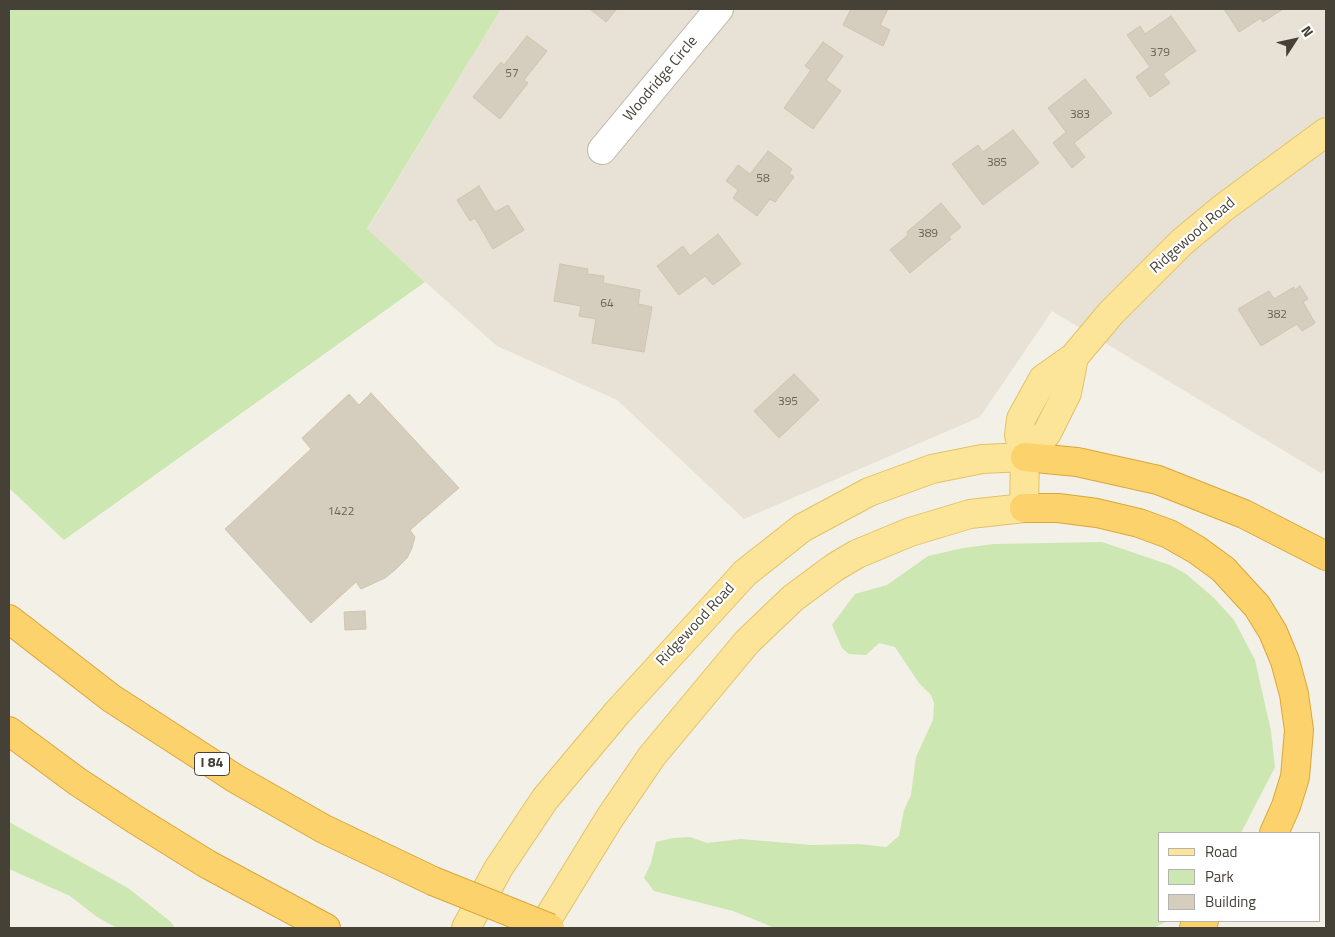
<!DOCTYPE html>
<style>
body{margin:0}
#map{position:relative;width:1335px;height:937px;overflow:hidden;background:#f3f0e7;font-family:"Titillium Web",sans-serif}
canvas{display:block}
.frame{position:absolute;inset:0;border:10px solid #464136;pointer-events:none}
.legend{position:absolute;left:1158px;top:832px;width:162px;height:90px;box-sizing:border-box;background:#fff;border:1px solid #b5b3af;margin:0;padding:6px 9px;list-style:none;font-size:15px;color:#464136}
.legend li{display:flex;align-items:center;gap:10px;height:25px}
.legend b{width:25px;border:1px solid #b5b3af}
.north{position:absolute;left:1270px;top:15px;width:50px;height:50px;-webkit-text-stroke:4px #fff;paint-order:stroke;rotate:55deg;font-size:14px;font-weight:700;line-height:20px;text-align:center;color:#464136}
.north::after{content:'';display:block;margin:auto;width:18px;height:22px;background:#464136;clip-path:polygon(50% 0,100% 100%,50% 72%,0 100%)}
</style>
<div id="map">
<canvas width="1335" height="937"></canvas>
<div class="frame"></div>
<ul class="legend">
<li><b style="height:6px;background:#fce498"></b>Road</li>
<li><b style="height:14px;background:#cce7b1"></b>Park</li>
<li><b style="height:14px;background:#d5cdbd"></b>Building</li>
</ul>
<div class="north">N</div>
</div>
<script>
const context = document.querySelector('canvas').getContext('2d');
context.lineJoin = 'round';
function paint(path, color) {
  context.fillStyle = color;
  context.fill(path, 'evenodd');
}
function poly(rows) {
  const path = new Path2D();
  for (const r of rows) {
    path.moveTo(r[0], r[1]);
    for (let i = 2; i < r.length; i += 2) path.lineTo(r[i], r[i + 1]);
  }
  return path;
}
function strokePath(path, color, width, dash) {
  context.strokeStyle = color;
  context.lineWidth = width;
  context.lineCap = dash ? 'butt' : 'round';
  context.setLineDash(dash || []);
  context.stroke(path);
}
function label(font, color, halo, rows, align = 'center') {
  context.font = font + ' "Titillium Web",sans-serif';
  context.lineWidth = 4.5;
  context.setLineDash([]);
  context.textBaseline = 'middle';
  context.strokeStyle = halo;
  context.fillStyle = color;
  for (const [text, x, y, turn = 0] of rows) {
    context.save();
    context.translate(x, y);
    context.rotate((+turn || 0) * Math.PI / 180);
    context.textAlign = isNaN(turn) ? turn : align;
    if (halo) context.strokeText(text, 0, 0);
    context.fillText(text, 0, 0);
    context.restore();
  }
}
paint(poly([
 [501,9,1326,9,1326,469,1321,473,1052,311,980,417,744,519,617,400,497,346,367,230]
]), '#e7e2d5');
paint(poly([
 [9,9,501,9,367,229,425,282,64,540,9,488],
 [1102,542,1170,565,1186,574,1214,598,1234,620,1255,660,1271,731,1275,767,1241,833,1159,833,1159,921,1167,921,1154,928,775,928,733,911,654,891,644,878,651,863,656,842,673,838,690,837,707,843,741,839,811,845,859,844,886,847,899,836,904,810,911,795,916,757,933,720,934,703,931,695,919,683,895,647,879,643,866,655,849,654,842,648,832,625,855,594,887,585,928,556,963,548,994,544],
 [9,822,128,888,171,922,175,928,117,928,97,917,70,896,9,869]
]), '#cce7b1');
const building = poly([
 [590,9,617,9,606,22,590,9],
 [851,9,888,9,880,25,890,30,883,46,843,25,851,9],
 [1224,9,1283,9,1263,22,1261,18,1239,32,1224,9],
 [1171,16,1196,51,1163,74,1170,83,1150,97,1136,77,1150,67,1127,35,1140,26,1145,34,1171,16],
 [527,36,547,51,524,80,528,83,500,119,473,97,501,62,504,65,527,36],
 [823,42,843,56,826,80,841,91,813,129,784,108,811,70,805,66,823,42],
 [1085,79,1112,113,1074,143,1085,157,1072,168,1053,143,1066,132,1048,108,1085,79],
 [1013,130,1039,163,983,205,952,164,978,145,983,152,1013,130],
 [768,151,792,169,789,173,794,177,775,202,770,199,757,216,733,198,738,190,726,181,738,165,750,174,768,151],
 [479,186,495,212,508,205,524,230,493,249,475,218,470,221,457,200,479,186],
 [941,203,961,227,949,237,951,239,910,273,890,250,908,235,907,232,941,203],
 [718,234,741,264,713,285,705,276,679,295,657,266,683,246,690,256,718,234],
 [560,264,588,269,587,274,604,276,603,283,640,290,638,304,652,307,644,352,592,343,596,319,579,316,581,306,554,301,560,264],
 [1300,286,1308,299,1303,302,1315,323,1302,331,1297,324,1261,346,1238,309,1269,291,1274,299,1294,287,1295,290,1300,286],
 [794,374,819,400,779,438,754,411,794,374],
 [371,393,459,488,410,530,415,537,412,548,407,558,395,570,385,578,361,589,356,582,311,623,225,529,311,449,302,438,349,394,359,405,371,393],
 [365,611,366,629,345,630,344,612,365,611]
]);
paint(building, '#d5cdbd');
strokePath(building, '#cfc5b0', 1);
const minor = poly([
 [602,150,719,9]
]);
const major = poly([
 [466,928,498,869,545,799,617,713,745,573,802,528,869,492,932,469,982,459,1025,457,1047,433,1067,393,1074,357,1111,313,1182,242,1223,208,1326,132],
 [542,928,609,819,652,756,747,642,793,598,835,567,857,554,910,532,970,514,1024,508,1025,457,1019,435,1021,419,1043,379,1074,357]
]);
const highway = poly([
 [1025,457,1077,462,1158,480,1244,514,1326,556],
 [1024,508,1058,508,1097,513,1139,523,1169,534,1197,550,1223,569,1257,606,1273,632,1285,661,1294,694,1299,730,1295,777,1286,806,1274,833],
 [9,619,111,698,236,779,324,829,433,881],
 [9,731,78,782,136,820,207,864,326,928],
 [1194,928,1204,921]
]);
strokePath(minor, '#bfb8aa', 30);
strokePath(major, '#e1c367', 30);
strokePath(highway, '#daa73a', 30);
strokePath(minor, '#fff', 28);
strokePath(major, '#fce498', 28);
strokePath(highway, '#fbd26b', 28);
const highwayBridge = poly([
 [433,881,550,928]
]);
strokePath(highwayBridge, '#daa73a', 30, []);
strokePath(highwayBridge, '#fbd26b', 28);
label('12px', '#6a6458', null, [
 ["379",1160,53],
 ["57",512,74],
 ["383",1080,115],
 ["385",997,163],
 ["58",763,179],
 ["389",928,234],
 ["64",607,304],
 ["382",1277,315],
 ["395",788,402],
 ["1422",341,512]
]);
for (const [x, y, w] of [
 [212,764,35]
]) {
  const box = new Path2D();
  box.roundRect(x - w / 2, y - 11.5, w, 23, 4);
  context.fillStyle = '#fff';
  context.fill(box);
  strokePath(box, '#464136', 1);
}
label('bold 14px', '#464136', null, [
 ["I 84",212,764]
]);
label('15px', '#464136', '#fff', [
 ["Woodridge Circle",661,79,-50],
 ["Ridgewood Road",1193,236,-41],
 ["Ridgewood Road",696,625,-47]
]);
</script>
